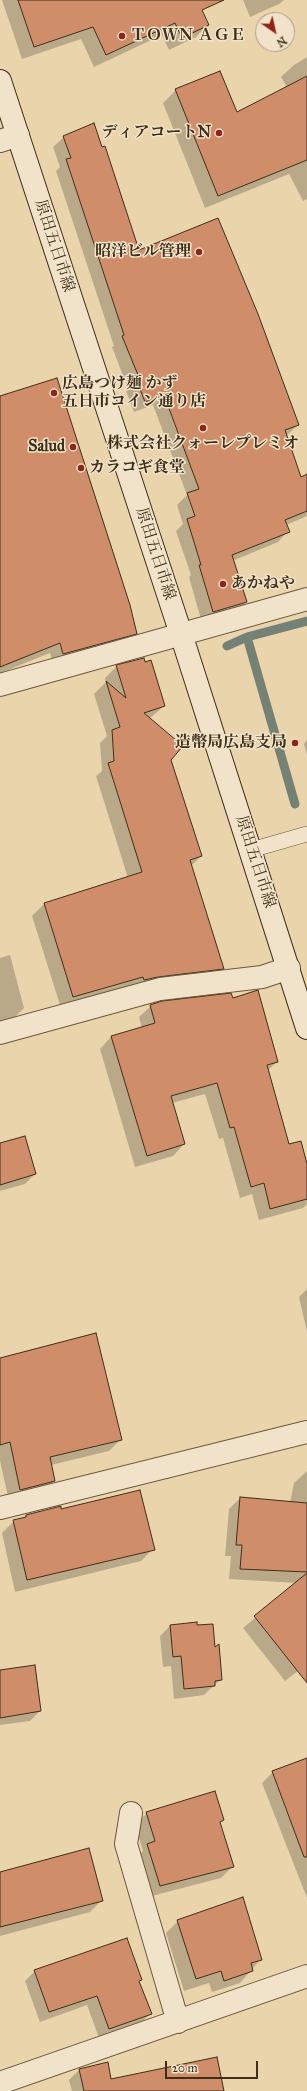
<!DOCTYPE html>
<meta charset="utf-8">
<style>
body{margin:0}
#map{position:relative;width:307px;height:2091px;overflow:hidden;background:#e9d4ac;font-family:"IM FELL Great Primer",serif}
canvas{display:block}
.north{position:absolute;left:255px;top:12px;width:40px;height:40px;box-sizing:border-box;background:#f1e3c9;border:1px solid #aa9b83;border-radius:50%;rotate:146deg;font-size:11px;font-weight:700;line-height:16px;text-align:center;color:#3f2f19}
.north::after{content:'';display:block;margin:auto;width:14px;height:18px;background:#8f2418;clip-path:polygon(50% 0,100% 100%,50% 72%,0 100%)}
.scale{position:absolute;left:165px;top:2061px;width:93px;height:18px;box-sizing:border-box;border:2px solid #3f2f19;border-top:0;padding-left:5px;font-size:12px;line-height:14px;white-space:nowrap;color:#3f2f19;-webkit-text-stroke:3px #f1e3c9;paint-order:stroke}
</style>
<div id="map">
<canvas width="307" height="2091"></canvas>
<div class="north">N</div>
<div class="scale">20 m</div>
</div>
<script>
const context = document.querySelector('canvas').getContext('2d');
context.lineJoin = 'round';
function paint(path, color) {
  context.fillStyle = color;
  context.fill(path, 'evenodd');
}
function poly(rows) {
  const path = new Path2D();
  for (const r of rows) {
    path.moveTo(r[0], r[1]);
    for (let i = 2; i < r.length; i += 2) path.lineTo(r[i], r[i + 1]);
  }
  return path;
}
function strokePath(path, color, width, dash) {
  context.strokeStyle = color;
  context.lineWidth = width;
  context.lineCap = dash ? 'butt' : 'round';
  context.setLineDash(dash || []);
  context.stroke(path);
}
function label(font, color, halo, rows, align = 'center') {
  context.font = font + ' "IM FELL Great Primer","Noto Serif JP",serif';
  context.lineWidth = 3;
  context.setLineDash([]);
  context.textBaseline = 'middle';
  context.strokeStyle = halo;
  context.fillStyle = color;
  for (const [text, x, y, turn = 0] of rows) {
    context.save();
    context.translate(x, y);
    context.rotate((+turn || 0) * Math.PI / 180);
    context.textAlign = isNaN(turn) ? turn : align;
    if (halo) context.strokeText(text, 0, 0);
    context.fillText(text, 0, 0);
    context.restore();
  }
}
paint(poly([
 [2,0,196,0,208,24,196,37,169,50,162,35,94,67,81,39,22,59],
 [243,0,284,0,279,4,250,17],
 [307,57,307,199,303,201,289,174,205,208,163,103,176,90,237,113,287,87,281,77,294,65],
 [64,137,139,251,298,425,286,436,301,478,307,476,307,516,286,525,288,531,278,542,232,561,246,602,235,613,202,623,189,577,191,575,176,531,183,524,177,505,187,495,153,405,134,412,125,388,127,386,112,347,114,346,56,171,60,167,53,147],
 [0,397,136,633,126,644,53,664,50,653,0,673],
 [117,666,164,706,149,719,170,760,201,856,191,866,223,969,210,981,61,1008,32,916,44,904,128,878,96,776,102,771,100,743,107,736,94,694,106,682,105,678],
 [307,740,307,755,304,744],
 [10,955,24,1008,14,1018,0,1022,0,958],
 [232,999,277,1062,268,1070,289,1145,307,1168,307,1204,303,1208,259,1220,252,1194,240,1198,223,1138,219,1139,205,1094,172,1103,184,1144,173,1156,135,1167,100,1049,111,1037,142,1028,139,1017,151,1006],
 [0,1144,35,1174,25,1184,0,1191],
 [307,1289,307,1332,299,1297],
 [0,1359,121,1439,109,1451,51,1465,54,1481,42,1493,9,1501,0,1461],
 [307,1471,307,1664,285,1681,243,1628,297,1583,229,1579,231,1556,225,1556,229,1509,240,1498,290,1503,294,1483],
 [60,1510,153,1549,141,1561,15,1592,2,1533,14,1521,23,1519,26,1515],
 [170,1626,196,1626,214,1649,221,1679,204,1695,174,1699,171,1666,163,1667,160,1636],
 [0,1671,40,1711,30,1721,0,1725],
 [307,1759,307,1898,262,1783,273,1772],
 [147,1813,222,1820,219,1823,233,1866,221,1878,148,1897,136,1857,143,1851,135,1825],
 [0,1873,102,1900,90,1912,0,1936],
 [178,1921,261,1959,240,1983,212,1992,209,1983,184,1991,166,1933],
 [35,1971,141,1979,139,1982,150,2014,140,2024,99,2038,87,2005,40,2022,25,1981],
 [107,2063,111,2081,223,2091,72,2091,69,2080,79,2070]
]), '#0003');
strokePath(poly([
 [247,637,307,621],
 [227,646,247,637,295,804]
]), '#758174', 9);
const building = poly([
 [18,0,224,0,202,10,209,25,182,38,175,23,106,55,93,27,34,47,18,0],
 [220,71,237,112,307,76,307,160,218,196,175,89,220,71],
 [94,123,102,147,105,146,139,250,218,218,258,314,299,425,285,430,301,477,307,474,307,511,285,520,290,532,232,555,247,602,213,612,199,565,201,565,187,519,195,516,187,493,199,489,164,395,145,402,135,376,138,375,122,336,124,335,66,159,71,158,63,136,94,123],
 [57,378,130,605,137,634,63,654,60,643,0,667,0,396,57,378],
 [144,658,145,662,151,660,165,706,144,713,183,746,171,760,202,856,190,860,224,969,158,977,144,980,143,977,73,997,44,903,142,872,108,763,114,761,112,730,120,727,106,681,126,698,116,665,144,658],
 [258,990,278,1062,267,1065,289,1144,301,1141,307,1164,307,1199,270,1209,264,1183,251,1187,234,1127,230,1128,217,1083,171,1096,185,1144,147,1156,111,1036,155,1023,150,1005,162,1001,231,993,233,998,258,990],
 [25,1136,36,1174,0,1185,0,1143,25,1136],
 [96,1333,122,1440,50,1457,55,1481,20,1490,10,1442,0,1445,0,1358,96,1333],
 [140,1490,155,1550,27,1580,13,1520,26,1517,26,1515,61,1506,61,1509,140,1490],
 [240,1497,307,1503,307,1572,240,1569,242,1545,236,1545,240,1497],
 [307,1573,307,1683,254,1616,307,1573],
 [197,1622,197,1625,213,1624,215,1647,219,1644,222,1680,215,1681,215,1686,184,1689,181,1656,173,1657,170,1625,197,1622],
 [35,1665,41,1711,0,1718,0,1670,35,1665],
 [307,1758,307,1857,304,1857,272,1771,307,1758],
 [215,1791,224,1820,220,1822,234,1867,160,1886,147,1844,155,1841,146,1812,215,1791],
 [89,1848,103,1901,0,1927,0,1872,89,1848],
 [243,1897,262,1960,251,1963,253,1971,224,1981,221,1971,196,1979,177,1920,243,1897],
 [127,1938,142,1980,139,1981,152,2014,109,2029,97,1996,49,2012,34,1970,127,1938],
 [217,2057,224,2091,84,2091,79,2069,108,2062,111,2079,217,2057]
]);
paint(building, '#cf8d6a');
strokePath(building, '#3f2f19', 1);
const service = poly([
 [251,850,307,834]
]);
const minor = poly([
 [0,141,18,135],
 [0,685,307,599],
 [0,1033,160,989,262,977,289,968],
 [0,1508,307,1432],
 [131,1813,126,1844,178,2022],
 [0,2083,307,1976]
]);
const secondary = poly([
 [0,81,181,634,307,1028]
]);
strokePath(service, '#6a583e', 16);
strokePath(minor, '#6a583e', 24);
strokePath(secondary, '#3f2f19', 24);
strokePath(service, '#f1e3c9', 15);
strokePath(minor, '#f1e3c9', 22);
strokePath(secondary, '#f1e3c9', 22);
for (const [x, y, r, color] of [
 [122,36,4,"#8f2418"],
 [219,133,4,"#8f2418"],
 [199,252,4,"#8f2418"],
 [54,393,4,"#8f2418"],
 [203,428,4,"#8f2418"],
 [73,447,4,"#8f2418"],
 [81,468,4,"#8f2418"],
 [223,584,4,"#8f2418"],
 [295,743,4,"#8f2418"]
]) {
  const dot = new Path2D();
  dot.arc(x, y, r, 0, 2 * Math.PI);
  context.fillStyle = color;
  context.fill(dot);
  strokePath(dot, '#f1e3c9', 1.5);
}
label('bold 16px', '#3f2f19', '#f1e3c9', [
 ["ＴＯＷＮ ＡＧＥ",130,36],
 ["ディアコートN",211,133,"right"],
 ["昭洋ビル管理",191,252,"right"],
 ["広島つけ麺 かず",62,384],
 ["五日市コイン通り店",62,402],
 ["株式会社クォーレプレミオ",203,444,"center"],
 ["Salud",65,447,"right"],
 ["カラコギ食堂",89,468],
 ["あかねや",231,584],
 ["造幣局広島支局",287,743,"right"]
], 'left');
label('16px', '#3f2f19', '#f1e3c9', [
 ["原田五日市線",54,246,72],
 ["原田五日市線",155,554,72],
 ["原田五日市線",255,862,72]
]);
</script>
